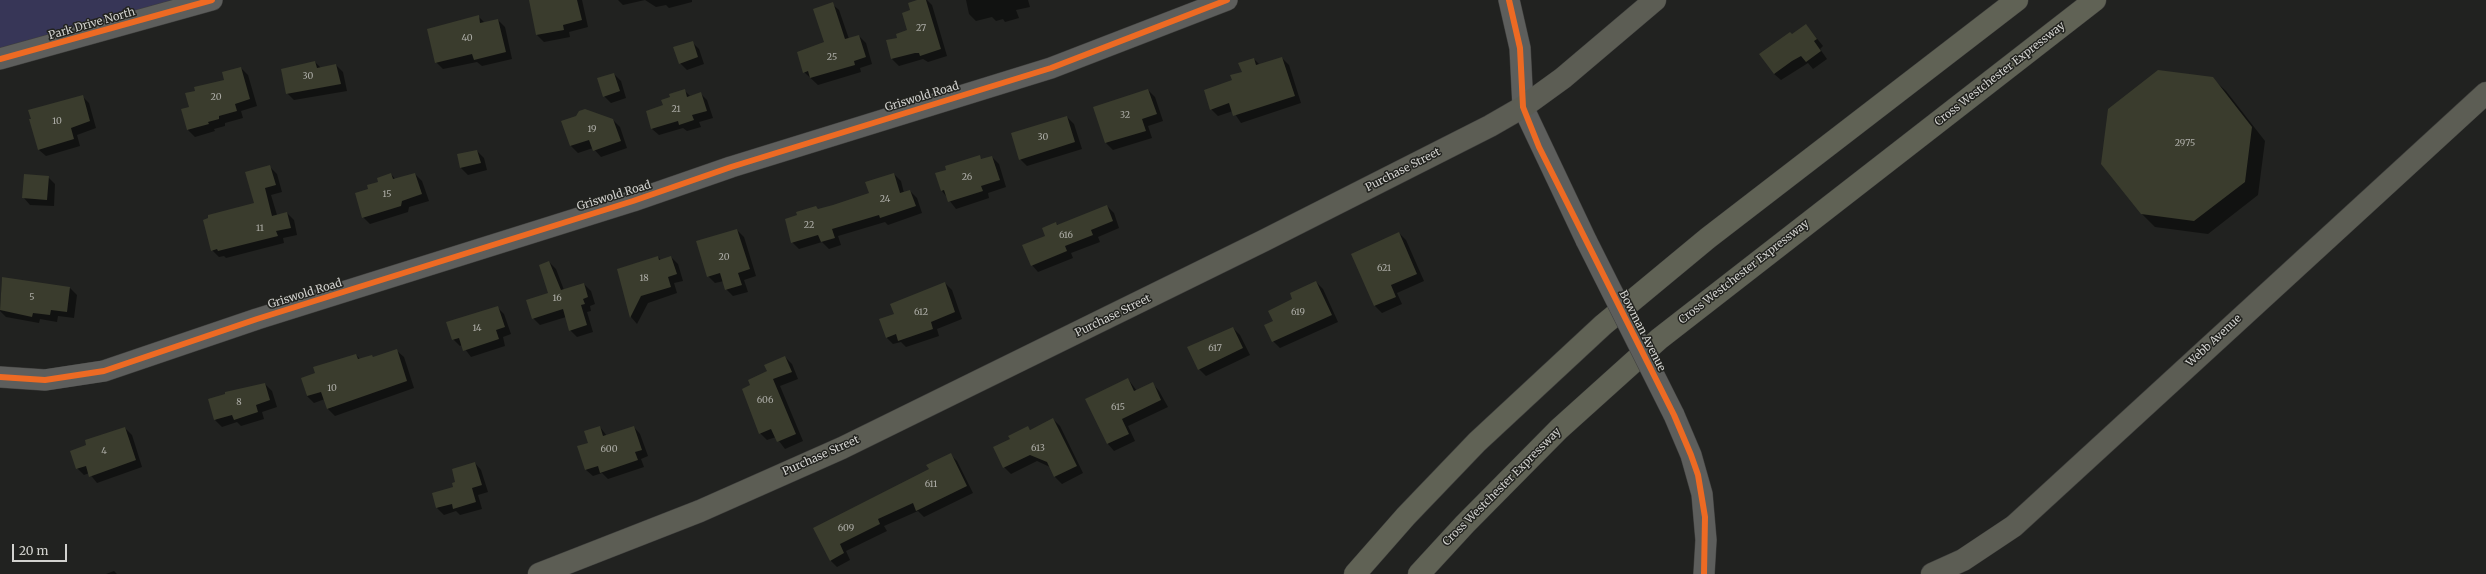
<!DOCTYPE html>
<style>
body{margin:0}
#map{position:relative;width:2486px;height:574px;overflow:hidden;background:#212220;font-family:Merriweather,serif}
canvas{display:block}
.scale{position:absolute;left:12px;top:544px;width:55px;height:18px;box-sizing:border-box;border:2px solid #d2d2cf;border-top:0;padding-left:5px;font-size:12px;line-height:14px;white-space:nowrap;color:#d2d2cf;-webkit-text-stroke:3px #22231f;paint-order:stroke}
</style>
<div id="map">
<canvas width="2486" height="574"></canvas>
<div class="scale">20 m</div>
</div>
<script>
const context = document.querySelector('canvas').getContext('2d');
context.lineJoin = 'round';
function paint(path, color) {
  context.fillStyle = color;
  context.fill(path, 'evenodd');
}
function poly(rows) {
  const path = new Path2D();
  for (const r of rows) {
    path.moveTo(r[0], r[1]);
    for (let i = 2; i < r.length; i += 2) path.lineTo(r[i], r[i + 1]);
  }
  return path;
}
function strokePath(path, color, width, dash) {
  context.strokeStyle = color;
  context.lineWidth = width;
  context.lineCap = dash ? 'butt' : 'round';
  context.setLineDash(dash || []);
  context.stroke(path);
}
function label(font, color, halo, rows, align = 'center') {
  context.font = font + ' Merriweather,serif';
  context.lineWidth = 3;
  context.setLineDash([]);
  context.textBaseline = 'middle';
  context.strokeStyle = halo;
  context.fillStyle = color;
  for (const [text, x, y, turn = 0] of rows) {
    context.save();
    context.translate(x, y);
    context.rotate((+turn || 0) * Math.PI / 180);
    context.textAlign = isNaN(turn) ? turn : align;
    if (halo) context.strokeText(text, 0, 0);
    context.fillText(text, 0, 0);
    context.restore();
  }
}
paint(poly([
 [0,0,221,0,0,52]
]), '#373657');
paint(poly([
 [530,0,582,0,588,27,569,32,570,37,544,42,537,35],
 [618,0,645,0,623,5],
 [645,0,692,0,692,2,669,8,666,5,656,7],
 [920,0,927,0,932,5,947,56,928,62,923,59,899,66,892,59,898,38,909,31,912,11],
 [966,0,1028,0,1030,7,1016,10,1019,18,1005,22,1003,19,996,21,992,17,976,21,969,14],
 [832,4,839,10,849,39,859,36,866,43,872,64,860,68,861,72,818,85,804,72,825,43],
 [478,16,485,23,498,20,505,27,512,59,482,66,477,62,443,69,436,62],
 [1806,25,1823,46,1820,49,1827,59,1813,69,1808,63,1781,80,1774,74],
 [692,42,699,49,704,64,687,70,680,63],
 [1282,58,1289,65,1301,103,1241,123,1233,111,1218,116,1211,109,1254,59,1260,65],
 [315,62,321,68,336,65,343,72,347,91,294,100,287,93],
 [241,68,248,75,257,106,241,111,243,118,225,123,225,126,214,129,215,131,195,137,188,130,190,107],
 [614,74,621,81,626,98,611,103,604,96],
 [2212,78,2226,91,2265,141,2258,195,2208,234,2155,227,2141,213],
 [684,90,690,96,700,93,707,100,713,118,699,122,701,127,687,131,683,128,659,135,652,129,664,106],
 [1148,90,1155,97,1163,121,1148,126,1152,138,1113,150,1106,143],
 [82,96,89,103,96,128,77,135,80,146,46,156,39,150],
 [1067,117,1074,124,1082,149,1027,166,1020,159],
 [613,120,620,127,627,148,601,157,593,148,578,153,571,146,563,121],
 [477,151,484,158,487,170,468,175,461,168,458,155],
 [979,157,983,160,992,157,999,164,1006,187,988,193,989,198,956,209,942,191,937,174],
 [270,167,277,174,282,192,271,195,277,215,287,213,294,220,297,235,283,238,284,243,226,258,224,256,219,257,212,250,255,204],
 [391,174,396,180,415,174,422,181,429,201,409,207,408,212,370,224,363,217,369,189],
 [894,174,901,181,904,193,910,191,917,198,922,213,888,225,885,222,838,236,841,245,829,249,822,242,799,249,792,242,798,216,816,207,819,210,871,194],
 [48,177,55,184,54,206,30,205,24,198],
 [1107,206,1114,213,1119,228,1098,237,1100,242,1071,253,1073,258,1038,272,1032,265,1046,237,1056,223,1058,225],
 [737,230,744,237,756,276,744,280,748,292,733,296,726,289,724,281,715,283,708,276],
 [1399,233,1406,240,1424,281,1397,293,1402,304,1382,313,1375,306,1352,255],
 [658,257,661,260,671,257,678,264,683,281,674,283,677,293,648,303,637,324,631,317,618,269],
 [549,262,556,269,564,290,584,284,591,291,595,304,590,306,591,311,587,312,593,332,577,337,570,330,566,317,540,325,533,318,549,294],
 [2,278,70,288,77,295,74,318,58,316,57,322,40,319,39,323,6,317,0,311],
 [1316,282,1323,289,1338,322,1280,348,1273,341,1274,321,1294,300],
 [945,283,952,290,962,319,937,329,939,336,906,347,901,342,893,344,886,337,895,315],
 [497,307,504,314,511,334,503,337,505,346,471,357,462,345,460,346,453,339],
 [1233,328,1240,335,1250,355,1206,376,1199,369],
 [397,351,404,357,414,388,335,416,328,409,325,399,314,403,307,396,302,379,317,374,356,355,360,359,372,356,374,358],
 [785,357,792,364,798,379,780,386,803,441,785,449,776,437,767,440,760,433,752,386],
 [1128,379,1137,391,1153,384,1159,391,1168,407,1128,426,1135,441,1114,451,1108,444,1086,399],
 [265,384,272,391,277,407,262,412,264,419,241,426,237,422,222,427,215,420],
 [1053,419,1060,426,1083,473,1062,484,1055,477,1050,467,1037,461,1011,474,1004,467,1028,427,1030,430],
 [600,427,607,436,634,427,640,434,648,456,641,459,644,467,608,479,602,473,593,476,586,470],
 [125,428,132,435,142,467,97,483,89,473,84,475,77,468,88,446],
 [950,454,957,461,973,493,924,517,918,511,884,526,887,531,846,551,850,560,837,567,830,560,815,529,930,470],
 [475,463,481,470,488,492,478,495,482,509,460,515,456,511,444,515,437,508],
 [114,571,117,574,106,574]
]), '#0007');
paint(poly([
 [529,0,577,0,582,20,563,25,564,30,536,35],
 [917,0,926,0,941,49,920,56,919,53,915,53,891,59,886,40,897,38,896,34,907,30,902,13,910,10,908,3],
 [833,2,845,39,859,35,866,57,854,61,855,65,810,78,808,71,803,73,797,52,824,42,813,9],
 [479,15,480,23,498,19,506,52,474,60,472,54,435,63,427,29],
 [1806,24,1817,39,1814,41,1821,51,1806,62,1801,56,1792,61,1774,74,1759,54,1790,32,1792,34],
 [693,41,698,57,679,64,673,47],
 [1282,57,1295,96,1233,116,1229,103,1210,110,1204,90,1232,80,1230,75,1242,72,1238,63,1254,58,1256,65],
 [315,61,317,68,336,64,341,84,286,94,281,69],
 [241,67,250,99,235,104,237,111,219,116,219,119,208,122,209,124,187,130,181,109,189,107,185,93,195,91,194,87,224,80,222,72],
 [2158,70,2213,77,2252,127,2245,182,2194,221,2141,214,2101,164,2108,109],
 [614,73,620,91,603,97,597,78],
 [685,89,687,97,701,92,707,111,692,115,694,120,679,125,678,121,651,129,646,111,663,105,661,100,670,97,669,94],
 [1148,89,1157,114,1142,119,1146,131,1105,143,1093,107],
 [83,95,90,121,71,128,74,139,38,150,29,119,31,119,28,110],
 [585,109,613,119,621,141,593,151,589,140,570,146,561,121,576,116,579,111],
 [1067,116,1075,142,1019,160,1011,133],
 [477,150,481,163,460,168,457,154],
 [980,155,981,159,992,156,1000,180,981,186,983,191,948,202,944,190,941,191,935,173,946,170,945,166],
 [270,165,276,185,265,188,272,216,287,212,291,228,276,231,278,236,218,251,217,249,211,251,203,220,208,218,208,215,254,203,245,172],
 [391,173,393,179,415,173,422,194,402,201,401,206,362,218,355,193,368,189,367,185,378,182,377,178],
 [894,173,900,193,910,190,916,206,880,218,879,215,832,229,835,238,821,242,818,235,791,243,785,219,797,215,796,212,816,206,818,209,833,205,869,193,865,182],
 [24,174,49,176,47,200,22,198],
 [1107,205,1113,221,1091,230,1093,235,1065,246,1067,251,1031,266,1022,245,1045,236,1042,228,1056,222,1057,225],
 [737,229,750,269,738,273,742,285,725,290,720,273,707,277,696,241],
 [1399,232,1417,274,1391,285,1396,297,1374,306,1351,254],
 [658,256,659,260,671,256,677,274,668,277,671,287,641,296,630,318,617,269],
 [549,261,561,290,584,283,588,297,583,299,585,304,581,305,587,325,569,331,563,309,532,319,526,300,548,293,539,265],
 [2,277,70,287,67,312,51,310,50,315,33,313,32,317,0,310],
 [1316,281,1332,315,1272,342,1264,325,1273,321,1268,311,1292,299,1290,293],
 [945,282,955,312,931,322,933,329,898,341,896,334,886,338,879,319,894,314,890,304],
 [498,306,505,327,496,330,499,339,463,351,459,338,452,340,446,322],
 [1233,327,1243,348,1198,370,1187,347],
 [397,349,407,381,327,409,321,392,307,396,301,378,315,373,313,367,356,354,358,359,372,355,373,357],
 [785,356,792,372,773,379,796,434,777,442,771,429,759,434,742,389,750,385,748,380,767,371,764,365],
 [1128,378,1134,391,1153,382,1161,400,1122,419,1129,434,1107,444,1085,399],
 [265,383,270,400,256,405,258,412,234,420,232,415,214,420,208,399,225,394,225,392],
 [1053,418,1077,466,1054,477,1047,462,1030,455,1003,468,993,447,1010,439,1008,436,1028,426,1030,430],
 [600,426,603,436,634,426,642,450,635,452,638,460,600,473,598,466,585,470,577,446,588,443,584,431],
 [125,427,136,460,89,477,86,466,76,469,70,451,86,445,85,440],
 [951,453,967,486,916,511,913,503,878,519,880,524,840,544,844,553,830,561,813,528,929,469,926,465],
 [475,462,482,485,472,488,476,502,453,509,452,504,436,508,432,493,453,487,452,483,455,482,452,469]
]), '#3a3c2d');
const minor = poly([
 [1509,0,1520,48,1523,107,1586,240],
 [0,59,212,0],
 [0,377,45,380,104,371,257,319,633,201,731,167,1051,68,1227,0],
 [1674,415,1691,455,1702,494,1706,540,1704,574]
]);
const major = poly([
 [539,574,700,511,842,448,1263,241,1490,126,1523,107,1563,78,1655,0],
 [1932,574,1963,560,2014,526,2486,93]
]);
const highway = poly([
 [1355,574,1406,516,1477,442,1603,325,1708,238,2017,0],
 [1419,574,1465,524,1559,429,1659,339,2095,0]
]);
strokePath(minor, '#3f3f3d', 22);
strokePath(major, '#3f3f3d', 23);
strokePath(highway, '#3f3f3d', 23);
strokePath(minor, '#5d5e5c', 21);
strokePath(major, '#5c5d54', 22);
strokePath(highway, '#606255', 22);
const minorBridge = poly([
 [1586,240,1674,415]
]);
strokePath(minorBridge, '#3f3f3d', 22, []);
strokePath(minorBridge, '#5d5e5c', 21);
strokePath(poly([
 [1509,0,1520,48,1523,107,1539,147,1674,415,1691,455,1698,475,1705,517,1704,574],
 [0,59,212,0],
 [0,377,45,380,104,371,257,319,633,201,731,167,1051,68,1227,0]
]), '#ed6a23', 6);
label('9px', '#acaca6', null, [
 ["27",921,28],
 ["40",467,38],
 ["25",832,57],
 ["30",308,76],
 ["20",216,97],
 ["21",676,109],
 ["32",1125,115],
 ["10",57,121],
 ["19",592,129],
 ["30",1043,137],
 ["2975",2185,143],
 ["26",967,177],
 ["15",387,194],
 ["24",885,199],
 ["22",809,225],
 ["11",260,228],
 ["616",1066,235],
 ["20",724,257],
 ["621",1384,268],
 ["18",644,278],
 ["5",32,297],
 ["16",557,298],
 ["612",921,312],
 ["619",1298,312],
 ["14",477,328],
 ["617",1215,348],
 ["10",332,388],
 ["606",765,400],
 ["8",239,402],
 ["615",1118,407],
 ["613",1038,448],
 ["600",609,449],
 ["4",104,451],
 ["611",931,484],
 ["609",846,528]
]);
label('11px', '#d2d2cf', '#22231f', [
 ["Park Drive North",92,24,-16],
 ["Cross Westchester Expressway",2000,74,-38],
 ["Griswold Road",922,97,-17],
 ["Purchase Street",1403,170,-27],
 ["Griswold Road",614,196,-17],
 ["Cross Westchester Expressway",1744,272,-38],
 ["Griswold Road",305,294,-17],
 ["Purchase Street",1113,316,-26],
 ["Bowman Avenue",1642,331,63],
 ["Webb Avenue",2214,341,-43],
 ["Purchase Street",821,456,-24],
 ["Cross Westchester Expressway",1502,487,-45]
]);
</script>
